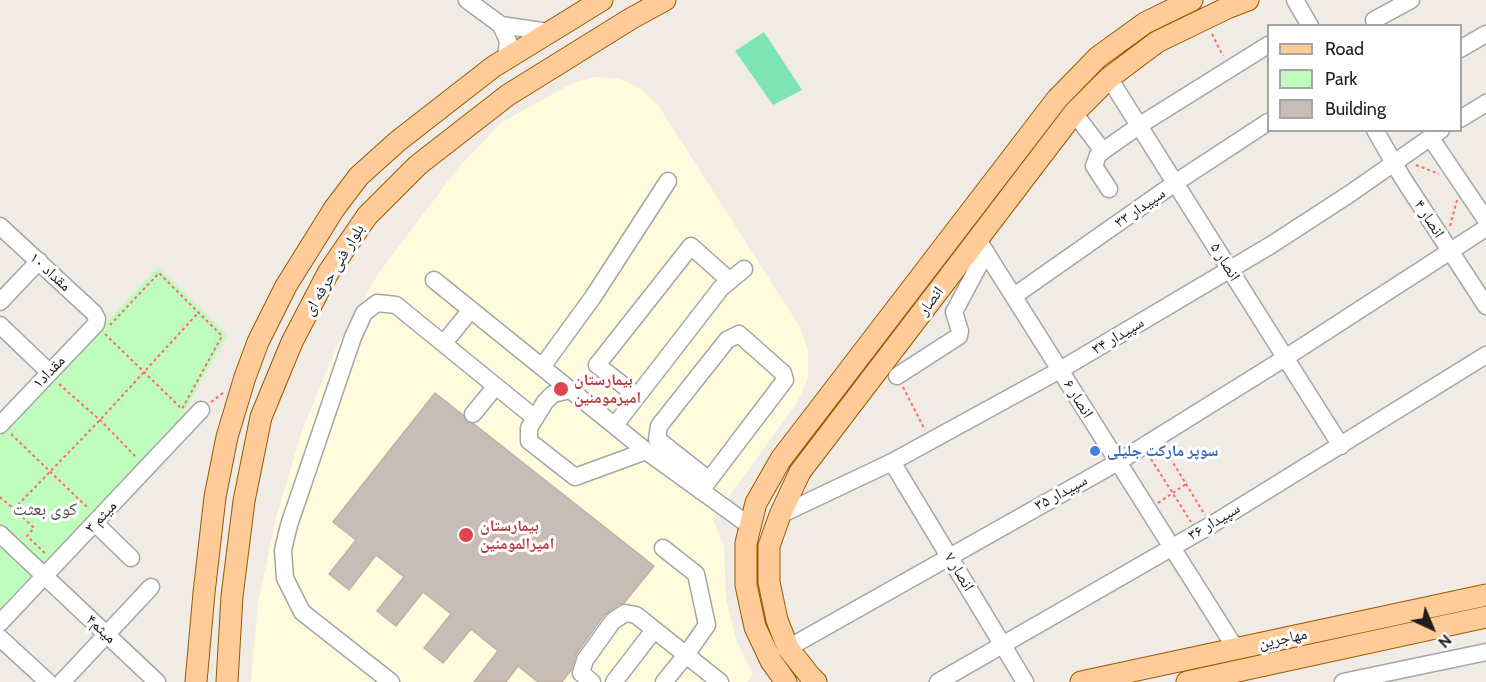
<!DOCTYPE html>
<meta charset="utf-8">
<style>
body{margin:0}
#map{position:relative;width:1486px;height:682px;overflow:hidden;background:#f0ebe4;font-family:Cabin,sans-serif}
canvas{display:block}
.legend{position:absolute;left:1267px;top:24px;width:195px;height:108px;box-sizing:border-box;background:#fff;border:2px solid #a5a5a5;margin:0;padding:8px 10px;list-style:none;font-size:18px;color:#1e1e1e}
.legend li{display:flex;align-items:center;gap:12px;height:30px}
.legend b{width:30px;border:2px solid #a5a5a5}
.north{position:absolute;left:1402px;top:598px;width:60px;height:60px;-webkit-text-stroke:4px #fff;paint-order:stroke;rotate:136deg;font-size:16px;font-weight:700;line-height:24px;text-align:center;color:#1e1e1e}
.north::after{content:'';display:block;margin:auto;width:21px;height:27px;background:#1e1e1e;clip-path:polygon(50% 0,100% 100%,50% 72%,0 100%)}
</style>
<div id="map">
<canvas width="1486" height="682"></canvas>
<ul class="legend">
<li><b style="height:8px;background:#ffcb99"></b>Road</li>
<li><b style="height:16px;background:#befdbe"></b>Park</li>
<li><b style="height:16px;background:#c8bcb7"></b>Building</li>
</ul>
<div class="north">N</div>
</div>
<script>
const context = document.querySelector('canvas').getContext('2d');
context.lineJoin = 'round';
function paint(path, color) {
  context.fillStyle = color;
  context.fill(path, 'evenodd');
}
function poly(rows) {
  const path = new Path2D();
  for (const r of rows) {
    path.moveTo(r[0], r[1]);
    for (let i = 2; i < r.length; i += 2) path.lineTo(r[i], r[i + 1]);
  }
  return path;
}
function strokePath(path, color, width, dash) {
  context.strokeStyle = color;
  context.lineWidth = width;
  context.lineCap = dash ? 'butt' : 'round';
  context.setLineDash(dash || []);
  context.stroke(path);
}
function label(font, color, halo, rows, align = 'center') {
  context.font = font + ' Cabin,"Noto Naskh Arabic",sans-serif';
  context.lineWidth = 6;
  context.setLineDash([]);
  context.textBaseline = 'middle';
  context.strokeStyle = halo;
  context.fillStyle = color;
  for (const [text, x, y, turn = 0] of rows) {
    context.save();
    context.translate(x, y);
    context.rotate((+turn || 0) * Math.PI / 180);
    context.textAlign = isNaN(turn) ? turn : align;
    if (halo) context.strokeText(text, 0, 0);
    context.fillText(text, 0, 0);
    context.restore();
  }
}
paint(poly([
 [596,77,621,79,643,90,660,108,800,327,808,351,808,377,798,401,713,519,724,546,726,600,737,642,753,674,747,682,251,682,258,602,277,514,303,428,337,346,378,274,458,168,502,122,573,83]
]), '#fffcdd');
paint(poly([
 [158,267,227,335,177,425,0,612,0,436]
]), '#befdbe');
paint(poly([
 [764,32,802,90,773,105,735,51]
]), '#7de4b4');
const building = poly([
 [435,393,463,415,467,422,474,424,654,566,624,603,619,604,604,615,576,654,571,670,562,682,538,682,518,666,506,682,474,682,498,651,471,629,443,663,424,648,451,614,423,592,396,626,377,611,404,577,376,555,349,590,329,574,356,540,333,522,435,393]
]);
paint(building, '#c8bcb7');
strokePath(building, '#c2b0a5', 1.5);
const minor = poly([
 [467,0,501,25,548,32],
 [1295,0,1310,26],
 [1374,20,1411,0],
 [1460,49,1486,34],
 [498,64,506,58,508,41,501,25],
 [1109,78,1341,446],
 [1074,113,1103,151],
 [1460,119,1486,103],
 [1375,130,1402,177,1486,306],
 [1430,137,1486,220],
 [1109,189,1094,166,1098,155,1103,151,1140,125,1268,45],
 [0,226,94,313,97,319,96,324,0,425],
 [978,240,1236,649],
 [434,280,646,451,750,526],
 [1014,296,1175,183,1268,122],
 [0,302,39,261],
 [0,325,49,372],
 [444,343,470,311],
 [542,367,593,297,668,181],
 [897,376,959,336,960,331,954,312,986,252],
 [570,390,553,394,545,402,529,428,529,441,575,477,646,451],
 [637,396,597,365,691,246,730,281],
 [473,414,496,386],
 [615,425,721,288,744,269],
 [892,462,1025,682],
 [701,491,709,480,785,380,783,373,739,334,727,340,659,426,657,439,709,480],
 [780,515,892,462,1060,370,1271,245,1351,193,1441,130],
 [95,523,131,558],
 [0,534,157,682],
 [663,548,696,574,707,625,686,655,664,682],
 [0,623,201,410],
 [0,638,48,682],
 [788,648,1118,462,1285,358,1486,228],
 [62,682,151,587],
 [391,682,302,612,285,578,283,550,289,525,353,337,364,313,377,303,396,305,535,418],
 [592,682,581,673,585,660,613,621,625,613,636,615,720,682],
 [614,682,654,630],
 [938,682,1211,525,1486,355],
 [1343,682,1486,652]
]);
const major = poly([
 [196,682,204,593,215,497,227,437,245,377,258,342,286,286,334,209,359,176,398,141,493,67,602,0],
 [227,682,232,596,244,501,261,417,292,342,328,273,367,216,418,165,508,95,632,18,665,0],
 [786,682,771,661,755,627,746,585,746,543,756,503,781,459,1057,99,1098,57,1145,23,1192,0],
 [816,682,810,676,788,648,777,620,769,582,769,546,780,515,800,472,1074,113,1109,78,1157,42,1227,8,1248,0],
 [1081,682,1486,595],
 [1187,682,1486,617]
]);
strokePath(minor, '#a5a5a5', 19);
strokePath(major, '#985a00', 23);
strokePath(poly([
 [1212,34,1223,56],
 [1416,165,1439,174],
 [1450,226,1457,200],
 [110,325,159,273,222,336,182,409],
 [105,334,182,409],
 [59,384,100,420,137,458],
 [903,387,925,430],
 [211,402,223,393],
 [11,434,89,509],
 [1164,448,1205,515],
 [1151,459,1191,522],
 [0,497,14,509,100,420,199,312],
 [1158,503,1186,484],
 [14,509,34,528,27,536,47,555]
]), '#ff6965', 2, [3, 3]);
strokePath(minor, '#fff', 16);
strokePath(major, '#ffcb99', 21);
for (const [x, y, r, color] of [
 [561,389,8,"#e0444e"],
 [1095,451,6,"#3f7fe0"],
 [466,535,8,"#e0444e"]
]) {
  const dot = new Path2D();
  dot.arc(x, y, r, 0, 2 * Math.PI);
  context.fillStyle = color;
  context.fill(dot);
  strokePath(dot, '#fff', 2);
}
label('16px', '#1e1e1e', '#fff', [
 ["سپیدار ۳۳",1140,208,-35],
 ["انصار ۴",1429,219,57],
 ["انصار ۵",1225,262,58],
 ["بلوار فنی حرفه ای",334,270,-59],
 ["مقداد ۱۰",50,272,42],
 ["انصار",931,301,-53],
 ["سپیدار ۳۴",1118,336,-31],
 ["مقداد۱",49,372,-46],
 ["انصار ۶",1078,399,58],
 ["سپیدار ۳۵",1061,493,-29],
 ["میثم ۳",101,517,-47],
 ["سپیدار ۳۶",1214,522,-31],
 ["انصار ۷",959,572,59],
 ["میثم۴",101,629,43],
 ["مهاجرین",1283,639,-12]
]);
label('bold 16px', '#be3a42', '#fff', [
 ["بیمارستان",574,380],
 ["امیرمومنین",574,398],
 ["بیمارستان",480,526],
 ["امیرالمومنین",480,544]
], 'left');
label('bold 16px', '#366cbe', '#fff', [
 ["سوپر مارکت جلیلی",1107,451]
], 'left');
label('18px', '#515151', '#fff', [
 ["کوی بعثت",45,510]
]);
</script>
